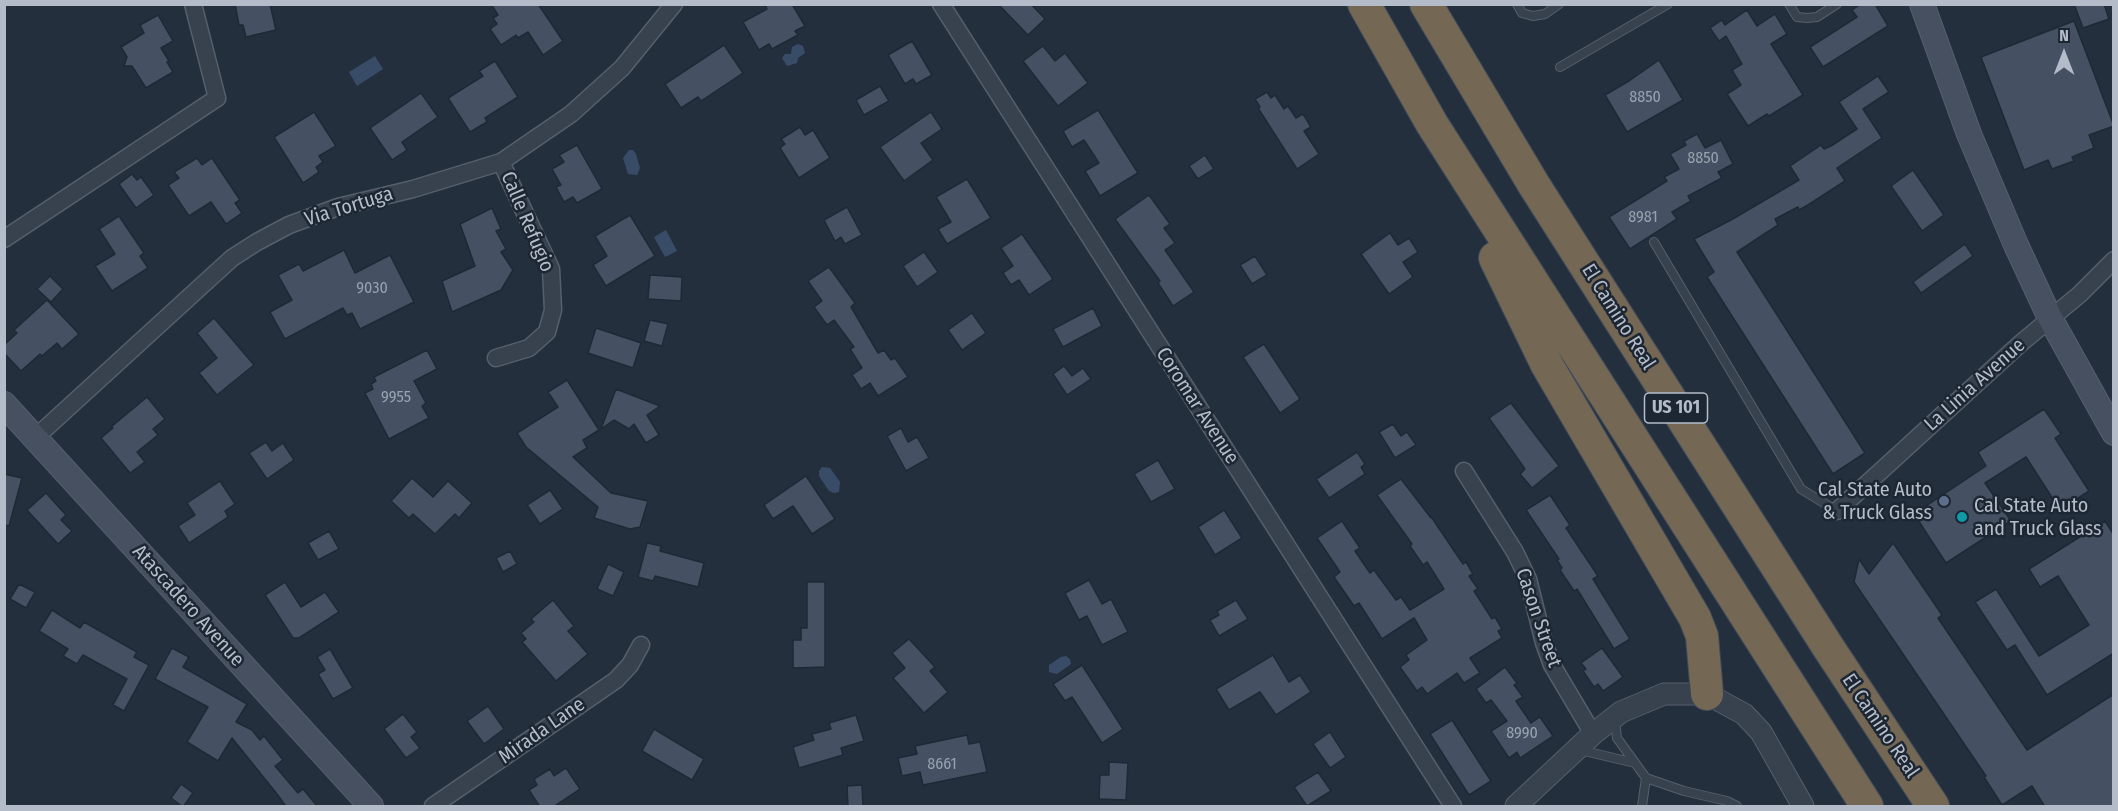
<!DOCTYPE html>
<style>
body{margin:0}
#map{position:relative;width:2118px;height:811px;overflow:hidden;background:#242f3e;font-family:"Fira Sans Condensed",sans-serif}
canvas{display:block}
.frame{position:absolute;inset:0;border:6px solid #b4bcc9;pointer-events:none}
.north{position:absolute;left:2034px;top:24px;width:60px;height:60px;-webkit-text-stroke:4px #1d2633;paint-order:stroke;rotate:0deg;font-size:16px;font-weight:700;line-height:24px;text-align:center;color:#b4bcc9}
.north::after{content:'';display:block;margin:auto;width:21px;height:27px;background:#b4bcc9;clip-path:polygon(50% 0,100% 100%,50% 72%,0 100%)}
</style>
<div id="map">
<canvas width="2118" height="811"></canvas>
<div class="frame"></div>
<div class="north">N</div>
</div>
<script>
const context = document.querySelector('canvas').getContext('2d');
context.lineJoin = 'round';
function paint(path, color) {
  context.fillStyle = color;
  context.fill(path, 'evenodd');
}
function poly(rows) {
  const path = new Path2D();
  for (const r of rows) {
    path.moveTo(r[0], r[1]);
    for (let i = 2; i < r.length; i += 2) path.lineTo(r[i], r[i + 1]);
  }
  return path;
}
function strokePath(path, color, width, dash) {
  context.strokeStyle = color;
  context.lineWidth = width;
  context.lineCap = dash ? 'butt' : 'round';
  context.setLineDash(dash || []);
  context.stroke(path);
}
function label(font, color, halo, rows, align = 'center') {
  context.font = font + ' "Fira Sans Condensed",sans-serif';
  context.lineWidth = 5;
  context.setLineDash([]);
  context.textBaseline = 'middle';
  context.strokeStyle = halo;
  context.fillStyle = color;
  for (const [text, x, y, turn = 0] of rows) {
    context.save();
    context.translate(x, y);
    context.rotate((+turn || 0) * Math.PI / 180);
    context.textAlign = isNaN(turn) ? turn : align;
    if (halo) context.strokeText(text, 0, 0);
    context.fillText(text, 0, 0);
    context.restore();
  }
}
paint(poly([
 [798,44,803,46,805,53,798,58,797,63,787,66,782,58,785,54,791,54,792,47],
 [375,56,383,69,357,86,349,72],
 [629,150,633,150,636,154,640,168,637,175,628,174,623,158],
 [666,230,677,251,665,257,654,237],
 [822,467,830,468,840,482,839,492,834,493,829,491,819,476,819,471],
 [1066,656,1070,659,1071,664,1057,674,1049,672,1049,665,1061,657]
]), '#394c67');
const building = poly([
 [235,4,270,4,276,30,246,37,243,25,239,25,235,4],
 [491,4,538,4,563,41,543,55,528,32,518,38,516,35,501,45,490,29,497,24,493,18,498,15,491,4],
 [765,4,792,4,805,26,795,31,798,35,772,49,769,44,759,50,743,22,767,9,765,4],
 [998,4,1031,4,1045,19,1028,35,998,4],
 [1861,4,1875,4,1888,26,1823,67,1810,47,1857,17,1852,10,1861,4],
 [2074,4,2104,4,2109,19,2083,28,2074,4],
 [1747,10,1757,26,1775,14,1787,34,1771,44,1803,95,1769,116,1767,114,1748,126,1727,94,1741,85,1732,70,1742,64,1726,36,1719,41,1710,28,1722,20,1725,25,1747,10],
 [158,15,173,41,161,48,169,61,167,62,173,72,146,88,132,66,124,66,127,57,121,47,144,33,140,25,158,15],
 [2074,21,2114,126,2089,135,2094,148,2072,157,2074,161,2052,169,2048,160,2024,170,1981,57,2074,21],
 [912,41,932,75,916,84,913,79,905,84,888,55,912,41],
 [724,45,743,73,701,101,698,97,681,108,665,84,724,45],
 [1043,46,1055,61,1065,53,1088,83,1058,106,1023,61,1043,46],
 [1659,60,1683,100,1627,132,1605,95,1629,81,1659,60],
 [495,61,518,97,485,118,487,122,470,132,448,98,483,76,479,71,495,61],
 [1878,76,1889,92,1863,109,1882,138,1837,168,1845,181,1808,205,1799,210,1798,207,1775,219,1778,225,1737,252,1865,453,1833,474,1707,277,1714,272,1694,239,1731,220,1799,180,1790,166,1821,145,1824,149,1831,146,1857,129,1839,102,1878,76],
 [880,86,889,101,864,115,856,100,880,86],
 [1267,92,1271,98,1275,95,1284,109,1288,106,1296,118,1303,114,1311,127,1304,131,1319,154,1297,169,1258,108,1260,107,1255,99,1267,92],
 [421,93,438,117,402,142,407,150,392,160,370,128,421,93],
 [1098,110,1138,173,1100,196,1085,171,1099,163,1084,140,1072,147,1063,131,1098,110],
 [314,112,336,146,319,156,323,162,316,167,319,172,303,183,274,137,314,112],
 [931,112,942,129,921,143,933,160,904,181,880,147,931,112],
 [800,127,805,135,813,130,830,158,799,178,780,148,785,144,781,139,800,127],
 [1697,134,1705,148,1721,140,1733,164,1718,172,1722,178,1688,196,1691,201,1672,212,1677,219,1630,249,1609,217,1667,181,1664,177,1679,169,1670,154,1686,145,1684,141,1697,134],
 [577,145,602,189,577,203,573,197,564,202,556,187,561,185,552,169,564,162,559,155,577,145],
 [1205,155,1214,169,1198,179,1189,166,1205,155],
 [197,158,202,165,212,158,240,200,235,203,242,213,226,224,211,202,189,216,168,185,179,178,174,172,197,158],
 [1913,170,1944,215,1922,231,1891,186,1913,170],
 [132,174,137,180,141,177,154,195,136,208,119,184,132,174],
 [967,179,991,218,947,244,938,229,951,222,936,197,967,179],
 [1149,195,1170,224,1164,228,1175,243,1165,250,1194,292,1173,306,1158,283,1160,281,1115,219,1149,195],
 [847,207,862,235,845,244,841,237,835,241,824,220,847,207],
 [492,208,501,229,496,231,506,249,501,252,513,270,501,290,452,312,442,281,475,266,460,224,492,208],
 [630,215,655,256,606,286,593,265,607,256,595,236,630,215],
 [119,216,144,253,140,256,148,268,112,291,95,266,115,254,99,229,119,216],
 [1390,233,1398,245,1409,238,1418,252,1403,262,1413,277,1389,294,1361,254,1390,233],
 [1022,234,1053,279,1029,295,1019,280,1011,285,1003,273,1013,266,1001,248,1022,234],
 [1965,244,1973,256,1921,293,1913,282,1965,244],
 [344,250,355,273,390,255,414,302,360,329,352,313,347,315,343,308,285,339,270,312,292,300,278,275,299,264,303,271,344,250],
 [924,252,938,272,917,287,903,266,924,252],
 [1255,256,1267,275,1252,284,1240,265,1255,256],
 [829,267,855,303,851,307,878,353,884,350,891,360,895,358,908,377,878,396,870,383,861,389,852,375,862,368,850,349,854,347,834,320,827,325,814,307,822,301,808,281,829,267],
 [650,275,682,277,681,301,648,299,650,275],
 [50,276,63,289,51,302,37,289,50,276],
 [47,300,79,334,62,349,57,343,42,356,40,354,21,371,4,353,4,345,17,333,14,330,47,300],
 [1093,308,1102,326,1063,347,1053,329,1093,308],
 [972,313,986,333,962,350,948,330,972,313],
 [214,318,254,365,217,395,199,373,217,358,197,333,214,318],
 [650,320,668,324,662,346,644,341,650,320],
 [596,328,641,343,633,368,588,353,596,328],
 [1264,344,1300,399,1280,413,1243,357,1264,344],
 [427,350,437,369,414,381,426,403,422,406,429,418,389,439,365,393,373,389,371,384,376,381,374,377,427,350],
 [1064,366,1072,376,1083,368,1091,379,1067,395,1053,374,1064,366],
 [567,380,599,430,583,440,587,448,573,457,611,493,648,501,640,527,630,529,594,518,598,507,526,447,517,433,558,407,548,392,567,380],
 [616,389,660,406,647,415,659,435,646,443,634,424,629,429,614,420,601,429,616,389],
 [147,397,165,419,153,429,158,435,137,452,145,462,130,473,101,438,113,428,111,427,147,397],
 [1511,403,1559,466,1532,488,1520,474,1525,469,1489,418,1511,403],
 [2044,409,2061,434,2055,438,2089,491,2060,510,2026,457,1985,483,2011,521,1946,563,1914,514,1986,466,1978,452,2044,409],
 [1393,424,1401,436,1407,432,1416,445,1395,458,1379,432,1393,424],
 [901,428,908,442,917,437,929,458,906,471,887,436,901,428],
 [266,442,272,451,283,443,294,460,267,479,249,453,266,442],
 [1357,452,1365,464,1361,467,1365,474,1329,498,1316,479,1357,452],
 [1158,460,1175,489,1151,502,1134,474,1158,460],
 [4,474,22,478,9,526,4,525,4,474],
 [806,476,835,519,812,534,793,506,773,519,764,505,806,476],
 [412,478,433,497,448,481,472,503,459,518,455,514,435,534,413,514,409,518,391,501,412,478],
 [1401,479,1431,518,1432,518,1463,564,1466,562,1473,574,1469,576,1478,589,1474,591,1492,619,1495,617,1502,629,1498,631,1502,638,1470,658,1480,673,1464,683,1457,673,1427,694,1422,687,1417,691,1400,667,1409,660,1406,655,1427,640,1414,618,1382,639,1359,603,1354,606,1334,577,1340,572,1317,538,1342,521,1360,548,1355,551,1370,573,1374,570,1396,600,1401,597,1410,610,1444,589,1427,562,1423,565,1410,546,1412,544,1377,495,1401,479],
 [220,481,235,504,225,511,228,517,189,543,178,526,195,515,187,503,220,481],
 [550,490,563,509,540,524,527,505,550,490],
 [46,493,66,515,61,520,72,531,58,544,27,510,46,493],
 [1550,495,1570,525,1566,528,1598,576,1593,579,1630,639,1614,649,1577,589,1574,591,1560,570,1562,568,1557,560,1559,559,1526,510,1550,495],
 [1224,510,1242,538,1215,555,1198,527,1224,510],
 [2105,521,2114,535,2114,653,2047,695,2015,645,2007,650,1975,602,1996,589,2039,656,2089,625,2058,576,2040,587,2029,569,2105,521],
 [329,531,339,549,318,560,308,543,329,531],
 [647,543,661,546,660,551,704,563,698,587,655,576,653,581,638,577,647,543],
 [1893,543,1942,615,1938,618,2027,750,2114,694,2114,807,2045,807,2032,786,2002,805,1984,777,1986,776,1854,582,1859,559,1869,574,1893,543],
 [510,551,517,564,503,572,496,558,510,551],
 [608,564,624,572,613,596,597,589,608,564],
 [1089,580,1102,604,1111,599,1128,632,1102,645,1087,616,1079,620,1065,593,1089,580],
 [285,582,301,607,325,592,339,612,299,638,293,638,265,595,285,582],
 [807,582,825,582,825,667,793,668,793,640,801,640,801,628,807,628,807,582],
 [19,584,35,592,26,608,10,599,19,584],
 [553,600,574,626,568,631,588,654,556,681,522,642,526,639,521,633,534,622,531,619,553,600],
 [1236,600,1248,619,1219,636,1210,620,1219,615,1217,611,1236,600],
 [52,610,80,628,84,622,137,652,134,657,149,665,124,711,113,705,127,679,83,655,77,664,63,656,68,649,39,631,52,610],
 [909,639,935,667,930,671,948,692,924,713,893,678,905,668,892,653,909,639],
 [172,648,189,657,183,667,247,704,236,722,252,730,260,740,264,736,283,760,275,766,298,793,303,789,318,807,283,807,285,805,277,794,232,738,218,761,187,742,208,707,155,679,172,648],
 [1602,648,1623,677,1603,691,1598,684,1594,687,1583,671,1586,669,1581,663,1602,648],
 [330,649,353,688,333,699,318,674,325,670,317,657,330,649],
 [1273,655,1289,682,1300,675,1311,692,1276,715,1260,692,1229,710,1216,689,1273,655],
 [1082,665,1123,729,1102,743,1072,697,1065,701,1053,684,1082,665],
 [1505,667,1517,683,1514,685,1523,697,1516,701,1531,723,1540,717,1553,736,1520,758,1517,752,1509,758,1491,731,1507,721,1491,700,1486,703,1476,689,1505,667],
 [488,706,504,729,484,744,467,721,488,706],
 [403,714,417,732,411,737,420,748,406,758,384,729,403,714],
 [856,715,864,741,841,748,843,755,799,768,793,747,814,740,812,734,831,729,829,723,856,715],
 [1452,720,1491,781,1469,795,1430,734,1452,720],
 [654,729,704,759,692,780,642,751,654,729],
 [1330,732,1346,757,1330,768,1313,744,1330,732],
 [967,735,969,744,980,742,987,772,923,785,920,772,902,776,898,758,917,754,915,746,967,735],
 [1109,762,1128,763,1126,800,1099,799,1100,775,1109,775,1109,762],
 [566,768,580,789,553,807,540,807,529,790,537,785,534,779,550,769,554,776,566,768],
 [1318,772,1331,791,1307,806,1294,787,1318,772],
 [181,784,193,793,183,807,171,798,181,784],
 [862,785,863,807,848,807,847,786,862,785]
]);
paint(building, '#455162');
strokePath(building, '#1f2835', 1.5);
const service = poly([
 [1517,4,1522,13,1533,16,1545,14,1559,4],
 [1789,4,1797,17,1807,18,1817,17,1837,4],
 [1560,67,1668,4],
 [1654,242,1801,489,1837,511],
 [1615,720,1617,738,1646,778,1642,806],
 [1580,750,1635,763],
 [1646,778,1684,791,1727,801,1737,806]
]);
const minor = poly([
 [941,4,1453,806],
 [4,239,217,98,193,4],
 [496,358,529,348,547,332,553,310,551,269,501,162],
 [35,438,232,258,257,242,289,225,338,207,413,189,501,162,571,114,622,68,674,4],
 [1464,471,1515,552,1528,579,1544,643,1552,665,1593,734],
 [1837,511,2021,343,2080,294,2114,260],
 [433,806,616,680,630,665,641,645]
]);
const tertiary = poly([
 [1516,806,1593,734,1621,712,1664,694,1707,694,1744,714,1761,732,1803,806]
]);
const secondary = poly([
 [1922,4,1969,134,2016,245,2050,318,2114,433],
 [4,404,371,806]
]);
const motorway = poly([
 [1364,4,1432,124,1867,806],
 [1426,4,1534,185,1828,647,1933,806],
 [1495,258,1547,365,1695,618,1702,636,1707,694]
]);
strokePath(service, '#565f6c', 10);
strokePath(minor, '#565f6c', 19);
strokePath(tertiary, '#565f6c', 23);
strokePath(secondary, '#565f6c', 26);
strokePath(motorway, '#434c59', 34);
strokePath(service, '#38414e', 8);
strokePath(minor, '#38414e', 16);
strokePath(tertiary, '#38414e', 21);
strokePath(secondary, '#465061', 24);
strokePath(motorway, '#746855', 32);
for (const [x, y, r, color] of [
 [1944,501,6,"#5c6f8a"],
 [1962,517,6,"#0f9aa8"]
]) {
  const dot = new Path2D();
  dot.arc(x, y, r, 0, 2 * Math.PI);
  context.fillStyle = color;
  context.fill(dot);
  strokePath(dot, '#1d2633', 2);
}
label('16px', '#98a1af', null, [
 ["8850",1645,98],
 ["8850",1703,159],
 ["8981",1643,218],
 ["9030",372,289],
 ["9955",396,398],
 ["8990",1522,734],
 ["8661",942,765]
]);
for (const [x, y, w] of [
 [1676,408,63]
]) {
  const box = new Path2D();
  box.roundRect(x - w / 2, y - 15, w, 30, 4.5);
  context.fillStyle = '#1d2633';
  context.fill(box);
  strokePath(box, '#b4bcc9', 1.5);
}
label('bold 18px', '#b4bcc9', null, [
 ["US 101",1676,408]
]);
label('20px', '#b4bcc9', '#1d2633', [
 ["Via Tortuga",349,207,-17],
 ["Calle Refugio",527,222,67],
 ["El Camino Real",1618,317,58],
 ["La Linia Avenue",1975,385,-42],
 ["Coromar Avenue",1197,406,57],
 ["Atascadero Avenue",188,606,48],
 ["Cason Street",1538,618,71],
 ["El Camino Real",1880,726,56],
 ["Mirada Lane",542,731,-35]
]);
label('20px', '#b4bcc9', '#1d2633', [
 ["Cal State Auto",1932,490],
 ["& Truck Glass",1932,513],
 ["Cal State Auto",1974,506,"left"],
 ["and Truck Glass",1974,529,"left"]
], 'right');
</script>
